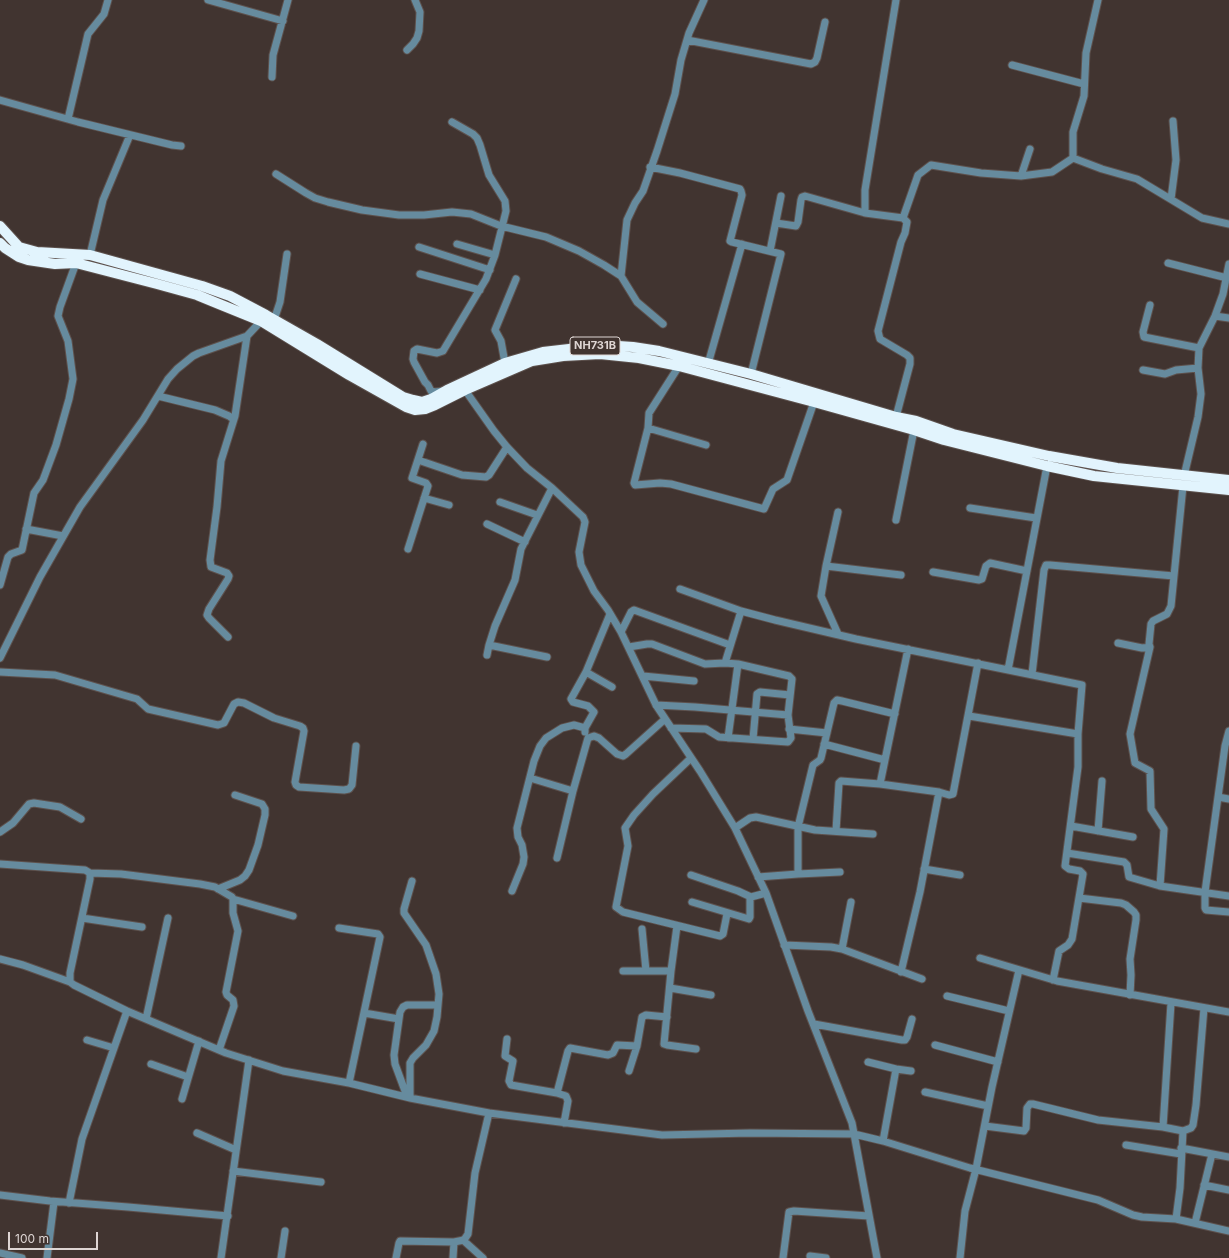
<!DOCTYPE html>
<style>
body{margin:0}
#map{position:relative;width:1229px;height:1258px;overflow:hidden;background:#413430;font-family:Inter,sans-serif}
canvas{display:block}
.scale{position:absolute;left:8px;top:1232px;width:90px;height:18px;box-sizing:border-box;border:2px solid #ded5d3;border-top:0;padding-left:5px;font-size:12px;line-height:14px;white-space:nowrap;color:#ded5d3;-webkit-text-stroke:3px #413430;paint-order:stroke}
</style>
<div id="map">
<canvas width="1229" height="1258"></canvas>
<div class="scale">100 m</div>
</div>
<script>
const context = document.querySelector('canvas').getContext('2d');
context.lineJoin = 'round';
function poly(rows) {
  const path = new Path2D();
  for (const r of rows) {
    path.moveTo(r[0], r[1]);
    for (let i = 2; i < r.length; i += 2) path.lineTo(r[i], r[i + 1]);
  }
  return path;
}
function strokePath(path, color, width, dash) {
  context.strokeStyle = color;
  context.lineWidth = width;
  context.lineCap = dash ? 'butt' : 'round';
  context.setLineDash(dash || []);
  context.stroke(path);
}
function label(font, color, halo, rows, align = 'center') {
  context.font = font + ' Inter,sans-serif';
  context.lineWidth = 3;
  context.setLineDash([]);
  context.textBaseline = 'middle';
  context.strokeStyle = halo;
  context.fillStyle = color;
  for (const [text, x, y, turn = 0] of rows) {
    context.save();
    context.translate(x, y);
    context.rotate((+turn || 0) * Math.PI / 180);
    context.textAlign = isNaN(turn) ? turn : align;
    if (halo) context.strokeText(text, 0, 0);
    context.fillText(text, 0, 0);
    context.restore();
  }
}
const minor = poly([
 [208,0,283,21],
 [687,40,811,64,815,62,817,58,825,22],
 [407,50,413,44,417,38,419,31,420,12,415,0],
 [1012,65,1084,84],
 [272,77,273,55,288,0],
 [0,100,78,122,172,145,181,146],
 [68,119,88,34,104,14,108,0],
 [1073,158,1102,169,1137,179,1202,218,1229,224],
 [650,167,680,173,740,189,741,191,742,195,730,241,732,242,781,254,751,374],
 [276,174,306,193,315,198,328,202,362,210,399,215,424,215,452,212,471,214,501,226,546,237,579,251,604,265,621,276],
 [1021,176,1030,149],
 [1171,199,1176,160,1173,121],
 [865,213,865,190,896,0],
 [903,218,918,175,931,165,981,173,1021,176,1052,172,1073,158,1073,132,1084,96,1086,53,1098,0],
 [776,223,796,226,798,222,801,200,802,197,805,196,865,213,903,218,907,222,905,233,901,242,878,331,880,339,907,355,910,358,910,364,896,417],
 [457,244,495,255],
 [419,247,490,270],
 [770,251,781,196],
 [90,255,103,200,130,135],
 [1168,263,1227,278],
 [420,274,480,290],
 [1150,305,1143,332,1144,337,1199,348],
 [1215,316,1229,318],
 [274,320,280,302,287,254],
 [663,324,637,302,621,276,627,220,635,203,643,191,657,151,675,94,681,60,689,33,704,0],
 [505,363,501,341,495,330,516,279],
 [708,364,742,244],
 [679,366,649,413,648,428,706,445],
 [1143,370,1165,374,1176,370,1198,368],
 [465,390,494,431,507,447,527,468,552,488,583,517,585,522,579,552,581,565,594,591,608,610,621,632,656,705,700,771,735,828,766,893,808,1011,852,1123,877,1258],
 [443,391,435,392,431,391,428,385,425,382,414,362,413,359,414,351,417,349,437,353,443,351,486,279,495,255,506,211,505,201,489,175,480,145,477,138,473,134,452,122],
 [158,396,215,410,229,416,233,419],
 [648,428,634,483,635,485,660,483,671,484,764,509,773,489,787,480,814,402],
 [418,460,462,475,486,477,489,475,507,447],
 [1184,476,1198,417,1201,394,1198,368,1199,348,1215,316,1223,294,1229,264],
 [424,498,449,505],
 [500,502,537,515],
 [970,508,1036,518],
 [838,512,826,566,821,596,838,634],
 [896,520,914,430],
 [487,524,525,542],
 [26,529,63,536],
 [408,549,428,486,426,483,412,478,423,444],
 [826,566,901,575],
 [933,572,979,580,982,579,986,566,990,563,1027,571],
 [0,585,8,557,11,554,22,550,34,493,43,480,56,445,69,399,73,379,68,341,58,316,60,307,76,263],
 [680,589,741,611,775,620,856,639,1082,685,1078,734,1078,767,1065,866,1069,869,1080,871,1083,874,1072,939,1068,945,1059,951,1053,980],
 [621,632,631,612,634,610,730,645],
 [228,637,209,618,207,615,209,609,228,579,229,576,227,573,211,567,210,560,217,507,221,461,235,416,247,336],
 [1118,643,1142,648,1150,647,1149,644,1151,624,1153,621,1167,614,1171,606,1183,486],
 [489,645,547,657],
 [629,647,647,644,652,644,705,664,725,663,738,664,789,676,792,679,788,715,791,738,788,742,719,737,706,729,671,728],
 [1150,647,1130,734,1135,763,1150,771,1151,809,1164,829,1160,886],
 [487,655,489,645,495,626,515,580,521,549,552,488],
 [0,658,40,577,80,507,143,420,168,379,177,369,193,356,199,353,247,336,263,319],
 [725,663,741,611],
 [1008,670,1047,466],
 [0,672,55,675,137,699,148,709,218,725,224,723,234,704,238,702,244,703,274,718,300,726,303,728,304,731,295,782,296,785,299,787,344,790,349,789,352,785,356,746],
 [586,672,612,687],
 [1032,674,1044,570,1046,565,1050,565,1174,576],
 [643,676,694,681],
 [656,705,695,707,788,715],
 [969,716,1078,734],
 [789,729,827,733],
 [1229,731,1225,746,1218,797,1205,892,1205,908,1206,910,1229,912],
 [585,732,585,728,594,712,588,706,573,702,571,699,586,672,610,614],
 [728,738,738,664],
 [753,739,757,694,760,692,790,695],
 [824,744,885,760],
 [691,758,653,794,634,815,625,828,628,846,616,907,623,912,720,936,723,934,727,914],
 [530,778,573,791],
 [880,784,908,649],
 [1218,797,1229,799],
 [1071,826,1133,837],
 [735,828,750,818,756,817,815,830,873,834],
 [836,831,839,783,841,781,880,784,939,792,949,795,953,794,978,663],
 [1098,831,1102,781],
 [0,832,13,823,29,804,34,803,60,807,81,819],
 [1067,853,1124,862,1127,865,1129,877,1160,886,1229,896],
 [557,858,573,791,588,738,594,736,599,738,617,754,623,756,626,754,665,719],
 [0,864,85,870,90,873,90,879,70,973,70,982,74,985,127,1011,226,1053,283,1071,349,1083,410,1098,489,1113,662,1135,750,1133,854,1134,883,1141,970,1168,1098,1200,1133,1215,1142,1217,1176,1219,1229,1231],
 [924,869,960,875],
 [90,873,121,874,200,884,215,887,232,897,233,899,233,913,238,931,226,992,227,995,233,1000,234,1006,219,1050],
 [798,874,840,872],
 [691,875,738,891,751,897],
 [758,877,798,874,798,827,813,765,820,760,821,758,834,703,837,700,842,701,895,714],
 [218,889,240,880,245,876,249,870,258,845,265,815,265,809,262,804,235,795],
 [512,891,523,864,524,857,522,845,518,837,517,828,534,761,540,746,546,738,562,728,574,725,585,728],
 [1079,898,1121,903,1126,905,1134,912,1136,915,1136,920,1130,959,1131,975,1130,995],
 [233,899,293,916],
 [692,902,749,919,750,917,750,899,751,897,766,893],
 [82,918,142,927],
 [677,926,671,971,664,1044,667,1045,696,1049],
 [339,928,378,934,380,937,349,1083],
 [642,929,646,971],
 [784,945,831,947,842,949,922,979],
 [842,949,851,902],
 [980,958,1057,981,1229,1012],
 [0,959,23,965,70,982],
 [623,971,671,971],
 [901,972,920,892,939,792],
 [670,988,711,995],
 [947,996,1009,1011],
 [364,1013,399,1019],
 [146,1019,168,918],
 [814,1024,902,1040,905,1040,907,1037,912,1019],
 [507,1039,505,1056,513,1061,509,1081,511,1085,557,1093,566,1096,568,1101,564,1123],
 [87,1040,114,1048],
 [935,1045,998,1062],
 [868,1062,896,1069,911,1071],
 [151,1064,188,1077],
 [629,1071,637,1046,642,1017,646,1015,667,1017],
 [925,1092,988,1106],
 [557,1093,568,1051,570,1048,608,1055,613,1053,617,1045,637,1046],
 [410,1095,405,1091,395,1064,394,1055,400,1012,403,1007,407,1005,438,1005],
 [410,1098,410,1063,413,1058,426,1045,434,1031,437,1017,439,994,436,974,426,945,404,913,404,909,412,881],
 [182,1099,199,1041],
 [985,1126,1024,1131,1026,1128,1027,1108,1030,1104,1033,1104,1098,1120,1163,1127,1183,1131,1191,1128,1193,1125,1196,1105,1204,1008],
 [1163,1127,1171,1003],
 [197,1133,236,1150],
 [883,1141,896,1069],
 [1126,1145,1181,1154],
 [1181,1148,1229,1157],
 [233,1171,321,1182],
 [1204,1185,1229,1190],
 [0,1195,50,1201,128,1207,228,1216],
 [69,1203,82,1139,127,1011],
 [1176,1219,1180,1188,1183,1131],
 [1195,1223,1212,1154],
 [463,1240,483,1258],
 [0,1253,22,1258],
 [810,1256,826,1258],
 [47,1258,54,1202],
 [221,1258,249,1060],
 [281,1258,285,1231],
 [396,1258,399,1243,400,1241,454,1242],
 [453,1258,454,1242,464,1240,468,1234,475,1173,489,1113],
 [783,1258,789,1212,794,1211,869,1216],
 [960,1258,965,1211,976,1169,992,1087,1019,970]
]);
const highway = poly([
 [0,226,19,247,37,252,90,255,202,286,230,296,266,315,317,344,403,397,413,400,422,402,431,399,447,390,505,363,543,352,604,345,633,347,659,351,751,374,896,417,916,421,953,434,1049,456,1117,468,1229,480],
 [0,243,5,248,19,257,28,260,55,264,76,263,157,284,197,295,219,304,261,321,349,375,406,407,415,410,425,409,435,405,465,390,532,361,563,356,600,354,639,358,679,366,814,402,914,430,944,440,1047,466,1094,476,1229,490]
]);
strokePath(minor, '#5d514d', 9);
strokePath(highway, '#5d514d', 12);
strokePath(minor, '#668b9e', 7);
strokePath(highway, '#e2f4fd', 10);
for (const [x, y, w] of [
 [595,346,50]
]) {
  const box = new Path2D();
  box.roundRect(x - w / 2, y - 9, w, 18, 3);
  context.fillStyle = '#413430';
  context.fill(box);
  strokePath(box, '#ded5d3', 1);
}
label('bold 11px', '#ded5d3', null, [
 ["NH731B",595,346]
]);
</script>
